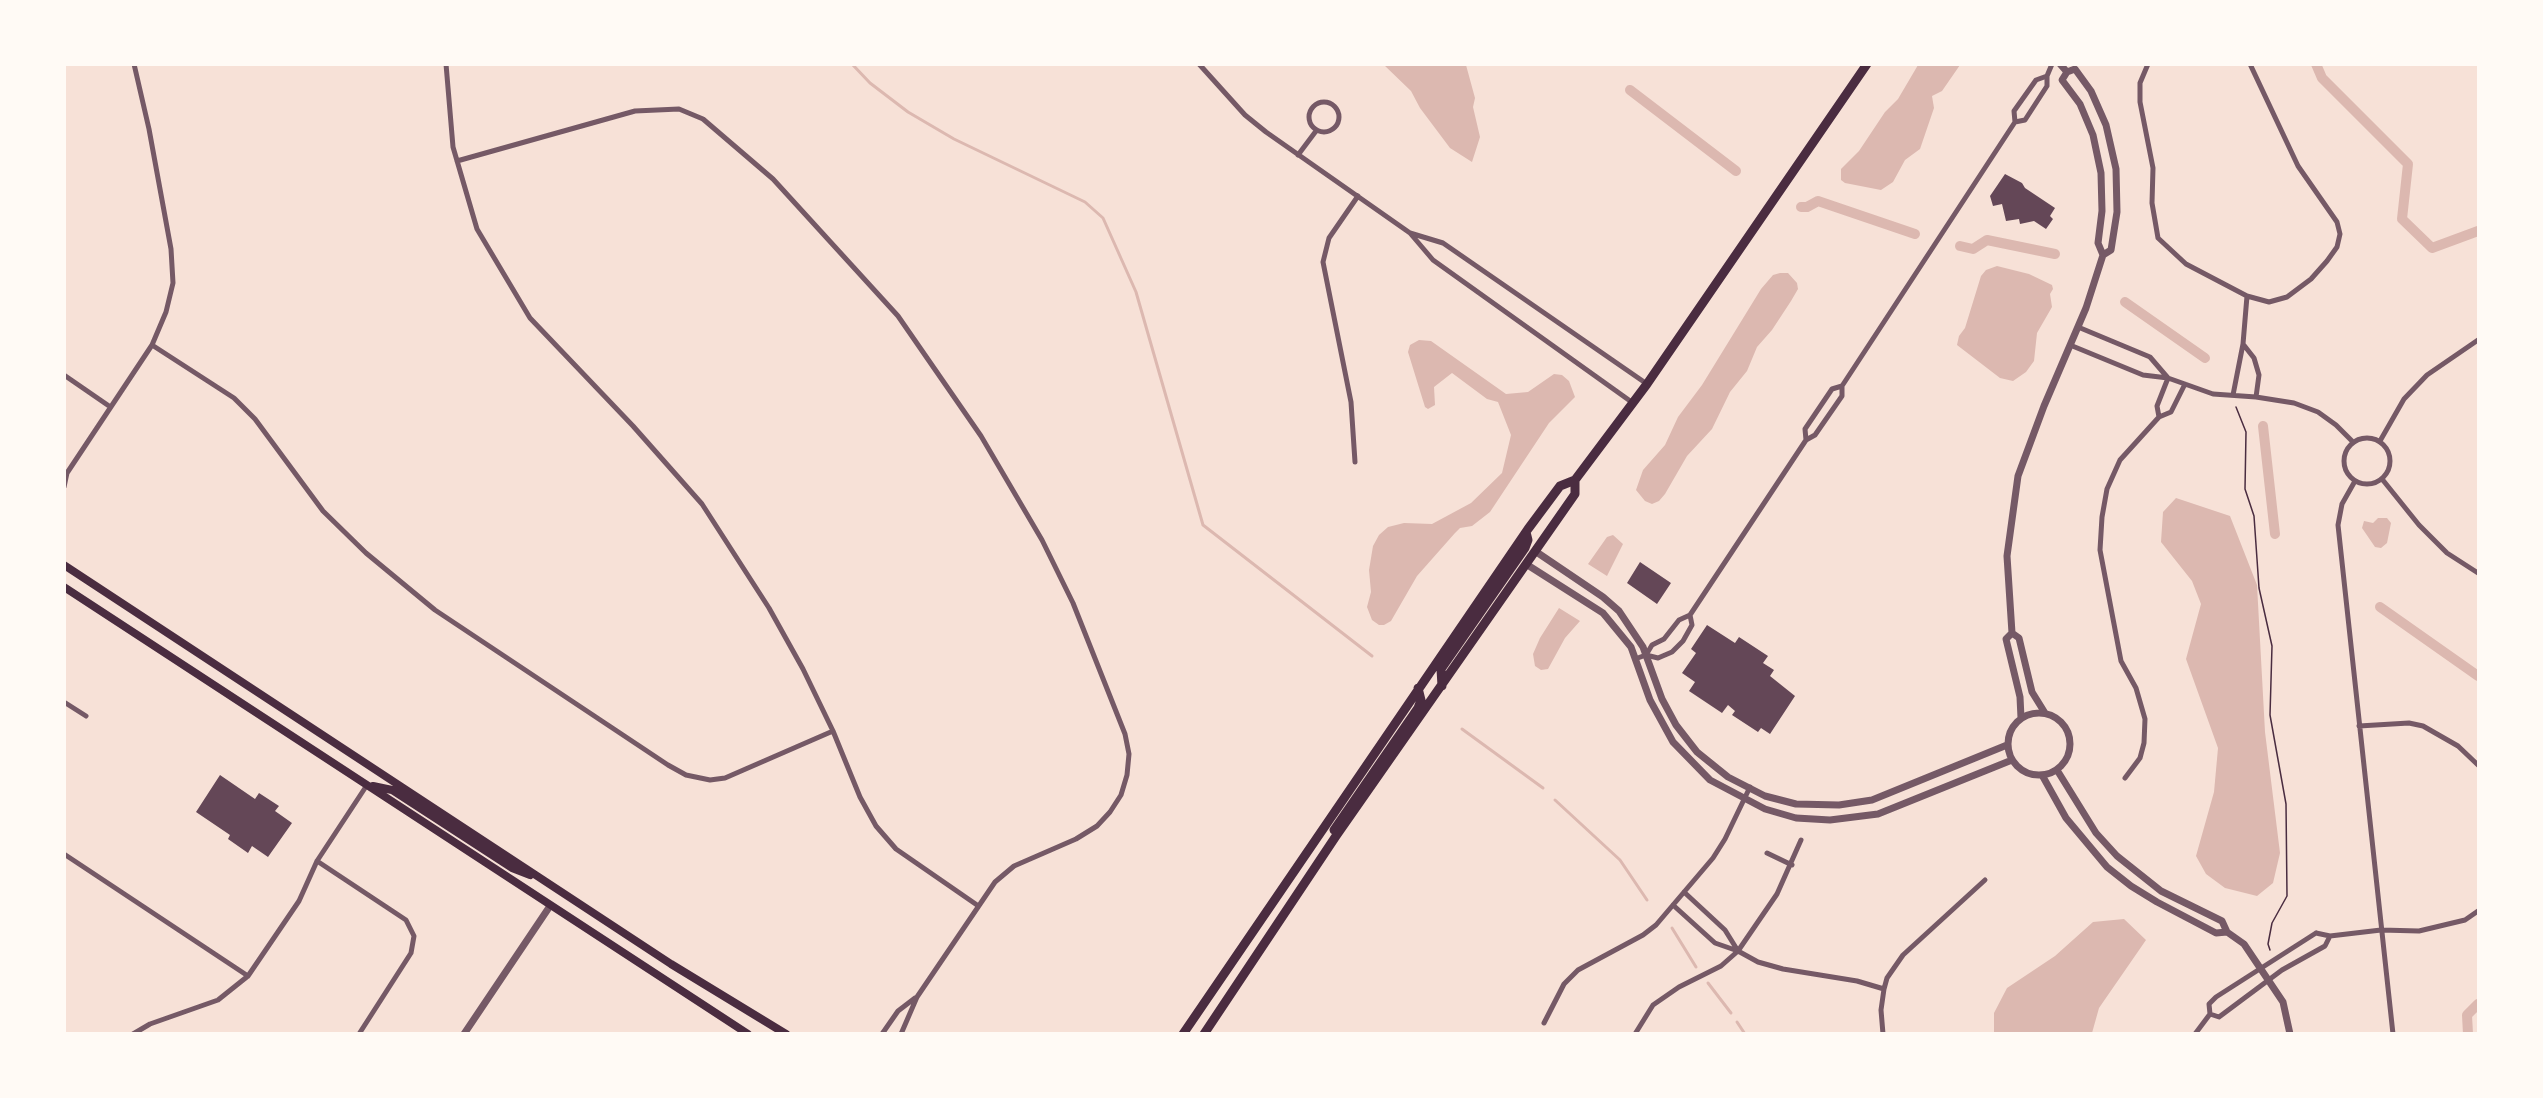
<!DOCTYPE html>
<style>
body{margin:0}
#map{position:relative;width:2543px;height:1098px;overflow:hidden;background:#f7e1d7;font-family:Manrope,sans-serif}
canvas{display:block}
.frame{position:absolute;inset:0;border:66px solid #fffaf5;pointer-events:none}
</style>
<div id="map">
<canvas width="2543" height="1098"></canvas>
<div class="frame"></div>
</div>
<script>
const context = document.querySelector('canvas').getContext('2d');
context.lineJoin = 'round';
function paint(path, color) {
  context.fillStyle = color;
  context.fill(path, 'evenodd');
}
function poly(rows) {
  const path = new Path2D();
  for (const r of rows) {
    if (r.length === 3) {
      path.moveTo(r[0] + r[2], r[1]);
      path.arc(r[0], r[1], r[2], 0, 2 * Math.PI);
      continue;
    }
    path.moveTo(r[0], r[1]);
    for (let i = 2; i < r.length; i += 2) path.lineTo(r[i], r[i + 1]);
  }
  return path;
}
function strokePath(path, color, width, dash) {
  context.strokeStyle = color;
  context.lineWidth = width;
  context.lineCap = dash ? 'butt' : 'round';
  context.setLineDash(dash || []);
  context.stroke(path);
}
paint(poly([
 [1384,65,1466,65,1475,98,1473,107,1480,137,1472,162,1450,148,1420,108,1411,91],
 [1918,65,1960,65,1942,91,1932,96,1934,108,1920,149,1905,160,1893,182,1881,190,1845,183,1841,180,1841,169,1859,151,1885,112,1898,99],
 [1997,266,2029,274,2052,285,2053,289,2050,294,2052,307,2037,333,2034,361,2026,372,2013,381,2000,378,1957,345,1959,336,1965,328,1981,276,1986,270],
 [1780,273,1788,273,1797,283,1798,289,1791,301,1772,330,1757,347,1747,371,1730,392,1712,429,1687,456,1665,494,1659,501,1652,504,1645,501,1636,490,1643,470,1665,445,1678,417,1702,385,1761,289,1773,275],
 [1419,340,1431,341,1506,394,1528,392,1554,374,1562,375,1569,381,1575,397,1549,423,1490,512,1472,526,1460,528,1455,533,1417,576,1391,621,1384,625,1379,625,1372,620,1367,607,1371,592,1369,570,1373,546,1379,535,1388,527,1404,523,1432,524,1471,503,1502,473,1511,435,1498,402,1487,399,1452,373,1434,387,1435,405,1428,409,1425,407,1408,352,1410,345],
 [2176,498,2230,516,2257,585,2265,732,2280,853,2273,883,2257,896,2225,888,2206,874,2196,856,2214,792,2218,748,2186,659,2201,604,2192,581,2161,542,2163,512],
 [2378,518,2387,518,2391,523,2387,543,2381,548,2375,547,2362,528,2364,521,2373,523],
 [1613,535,1623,544,1607,576,1588,564,1607,537],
 [1559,608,1580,621,1565,638,1548,669,1541,670,1535,666,1533,654,1540,638],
 [2124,919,2146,940,2099,1008,2092,1033,1994,1033,1994,1013,2007,988,2055,956,2093,922]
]), '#dcb8b0');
strokePath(poly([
 [852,64,870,83,908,112,954,139,1085,202,1103,218,1136,292,1203,525,1372,656],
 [1462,729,1543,788],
 [1555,800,1620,860,1647,900],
 [1672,928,1696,967],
 [1708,983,1731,1013],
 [1737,1022,1745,1034]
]), '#dcb8b0', 3);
strokePath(poly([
 [2316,64,2322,78,2408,164,2402,219,2432,248,2478,231],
 [1630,90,1736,171],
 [1801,207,1807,207,1818,201,1915,234],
 [1960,246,1973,249,1987,240,2055,254],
 [2125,302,2205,358],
 [2263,426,2275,534],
 [2380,607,2478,676],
 [2468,1034,2467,1015,2478,1004]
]), '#dcb8b0', 10);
paint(poly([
 [2005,174,2022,183,2025,188,2055,208,2050,216,2053,219,2046,229,2034,221,2020,224,2019,219,2006,221,2002,204,1993,206,1990,196],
 [1640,562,1671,583,1657,604,1627,583],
 [1707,625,1735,643,1739,637,1768,656,1763,663,1774,670,1770,676,1795,696,1770,734,1761,728,1758,732,1732,715,1735,711,1728,705,1722,713,1689,691,1695,682,1682,673,1696,653,1691,649],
 [220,775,255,799,259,793,279,806,275,811,292,823,268,857,252,846,248,853,228,839,230,835,196,812]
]), '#644757');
strokePath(poly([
 [2236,407,2246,432,2245,489,2254,516,2259,588,2272,646,2270,715,2286,804,2287,896,2272,923,2268,944,2270,950]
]), '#4a2c40', 1.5);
strokePath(poly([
 [446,64,453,147,477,229,530,318,633,426,702,504,769,608,803,669,833,731,860,797,876,826,896,849,977,905],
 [1199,64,1245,115,1266,132,1410,233],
 [2148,64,2140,83,2140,102,2153,168,2152,203,2158,238,2186,264,2247,296,2243,344],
 [2047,76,2036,80,2014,111,2015,122,2025,120,2047,86,2047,76,2052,64],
 [1324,117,15],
 [1298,155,1316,131],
 [457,161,635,111,679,109,703,119,773,179,898,316,981,436,1042,540,1073,603,1125,734,1129,754,1127,775,1121,795,1110,812,1097,826,1076,839,1014,866,995,882,917,997,901,1034],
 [2247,296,2269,302,2287,297,2311,279,2327,261,2337,247,2340,234,2337,222,2298,166,2250,64],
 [2078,327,2150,357,2168,378],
 [152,345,234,398,255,419,323,511,366,553,435,610,668,765,686,775,710,780,725,778,833,731],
 [2070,345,2143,375,2168,378,2213,394,2256,397,2294,403,2318,412,2336,425,2353,442],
 [64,375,109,406],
 [2168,378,2157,406,2159,417,2171,412,2185,384],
 [2233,395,2243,344,2254,358,2259,375,2256,397],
 [1633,403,1433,260,1410,233,1443,243,1647,384],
 [2367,461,23],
 [1806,440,1805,429,1832,389,1842,386],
 [2380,441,2404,399,2427,375,2478,340],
 [1355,462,1351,402,1323,262,1329,238,1358,196],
 [2382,479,2419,525,2447,553,2478,573],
 [2355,481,2342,504,2338,525,2393,1034],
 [64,487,67,473,152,345,166,312,173,283,171,249,149,129,134,64],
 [1690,615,1806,440,1815,435,1842,396,1842,386,2015,122],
 [1635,659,1646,655,1652,645,1664,639,1679,620,1690,615,1692,625,1683,641,1672,652,1658,658,1646,655],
 [64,702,86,716],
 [2359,726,2409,723,2423,726,2458,746,2478,765],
 [2125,778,2140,758,2144,743,2145,719,2136,688,2121,661,2100,550,2102,517,2107,489,2120,460,2159,417],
 [1767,853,1792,865],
 [64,854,248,976],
 [317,861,406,920,414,936,411,953,359,1034],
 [1673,905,1715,943,1738,951,1725,930,1684,892],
 [2316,933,2330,936,2325,946,2282,970,2219,1017,2210,1014,2209,1004,2216,997,2316,933],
 [2330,936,2381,930,2419,931,2465,920,2478,911],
 [1738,951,1758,962,1783,969,1857,981,1884,989,1881,1010,1883,1034],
 [1884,989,1887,978,1903,955,1985,880],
 [1544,1023,1564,984,1578,970,1643,935,1656,925,1713,858,1725,839,1750,787],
 [133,1034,150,1024,218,1000,248,976,299,901,317,861,367,785],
 [882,1034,898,1011,915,998],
 [1635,1034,1653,1005,1679,987,1721,966,1738,951,1777,894,1801,840],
 [2195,1034,2210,1014]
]), '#755966', 5);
strokePath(poly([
 [2060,64,2067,72],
 [1535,551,1603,597,1619,611,1643,647,1662,699,1676,725,1697,752,1728,777,1765,796,1796,804,1839,805,1872,800,2007,745],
 [1526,564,1603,613,1631,647,1650,700,1673,742,1710,780,1765,809,1796,818,1830,820,1878,814,2012,760],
 [2012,633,2006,639,2020,697,2021,718],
 [2039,744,31],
 [2045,713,2032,692,2019,638,2012,633,2007,556,2018,476,2044,406,2086,308,2103,255,2111,250,2117,212,2116,169,2106,125,2091,91,2075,69,2067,72,2062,80,2080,104,2093,135,2101,173,2102,211,2098,243,2103,255],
 [2057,770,2096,833,2117,856,2161,891,2222,921,2227,932,2244,944,2283,1002,2290,1034],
 [2042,775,2066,818,2107,867,2131,886,2157,902,2216,933,2227,932],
 [464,1034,550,906]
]), '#755966', 7);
strokePath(poly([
 [64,565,671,964,786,1034],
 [64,587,748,1034],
 [373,786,392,790,512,868,530,875]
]), '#4a2c40', 8);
strokePath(poly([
 [1442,686,1441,669,1525,548,1528,540,1526,532],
 [1334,830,1418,708,1421,700,1418,688],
 [1183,1034,1528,529,1560,486,1575,480,1647,384,1867,64],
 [1204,1034,1336,836,1575,494,1575,480]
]), '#4a2c40', 9);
</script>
